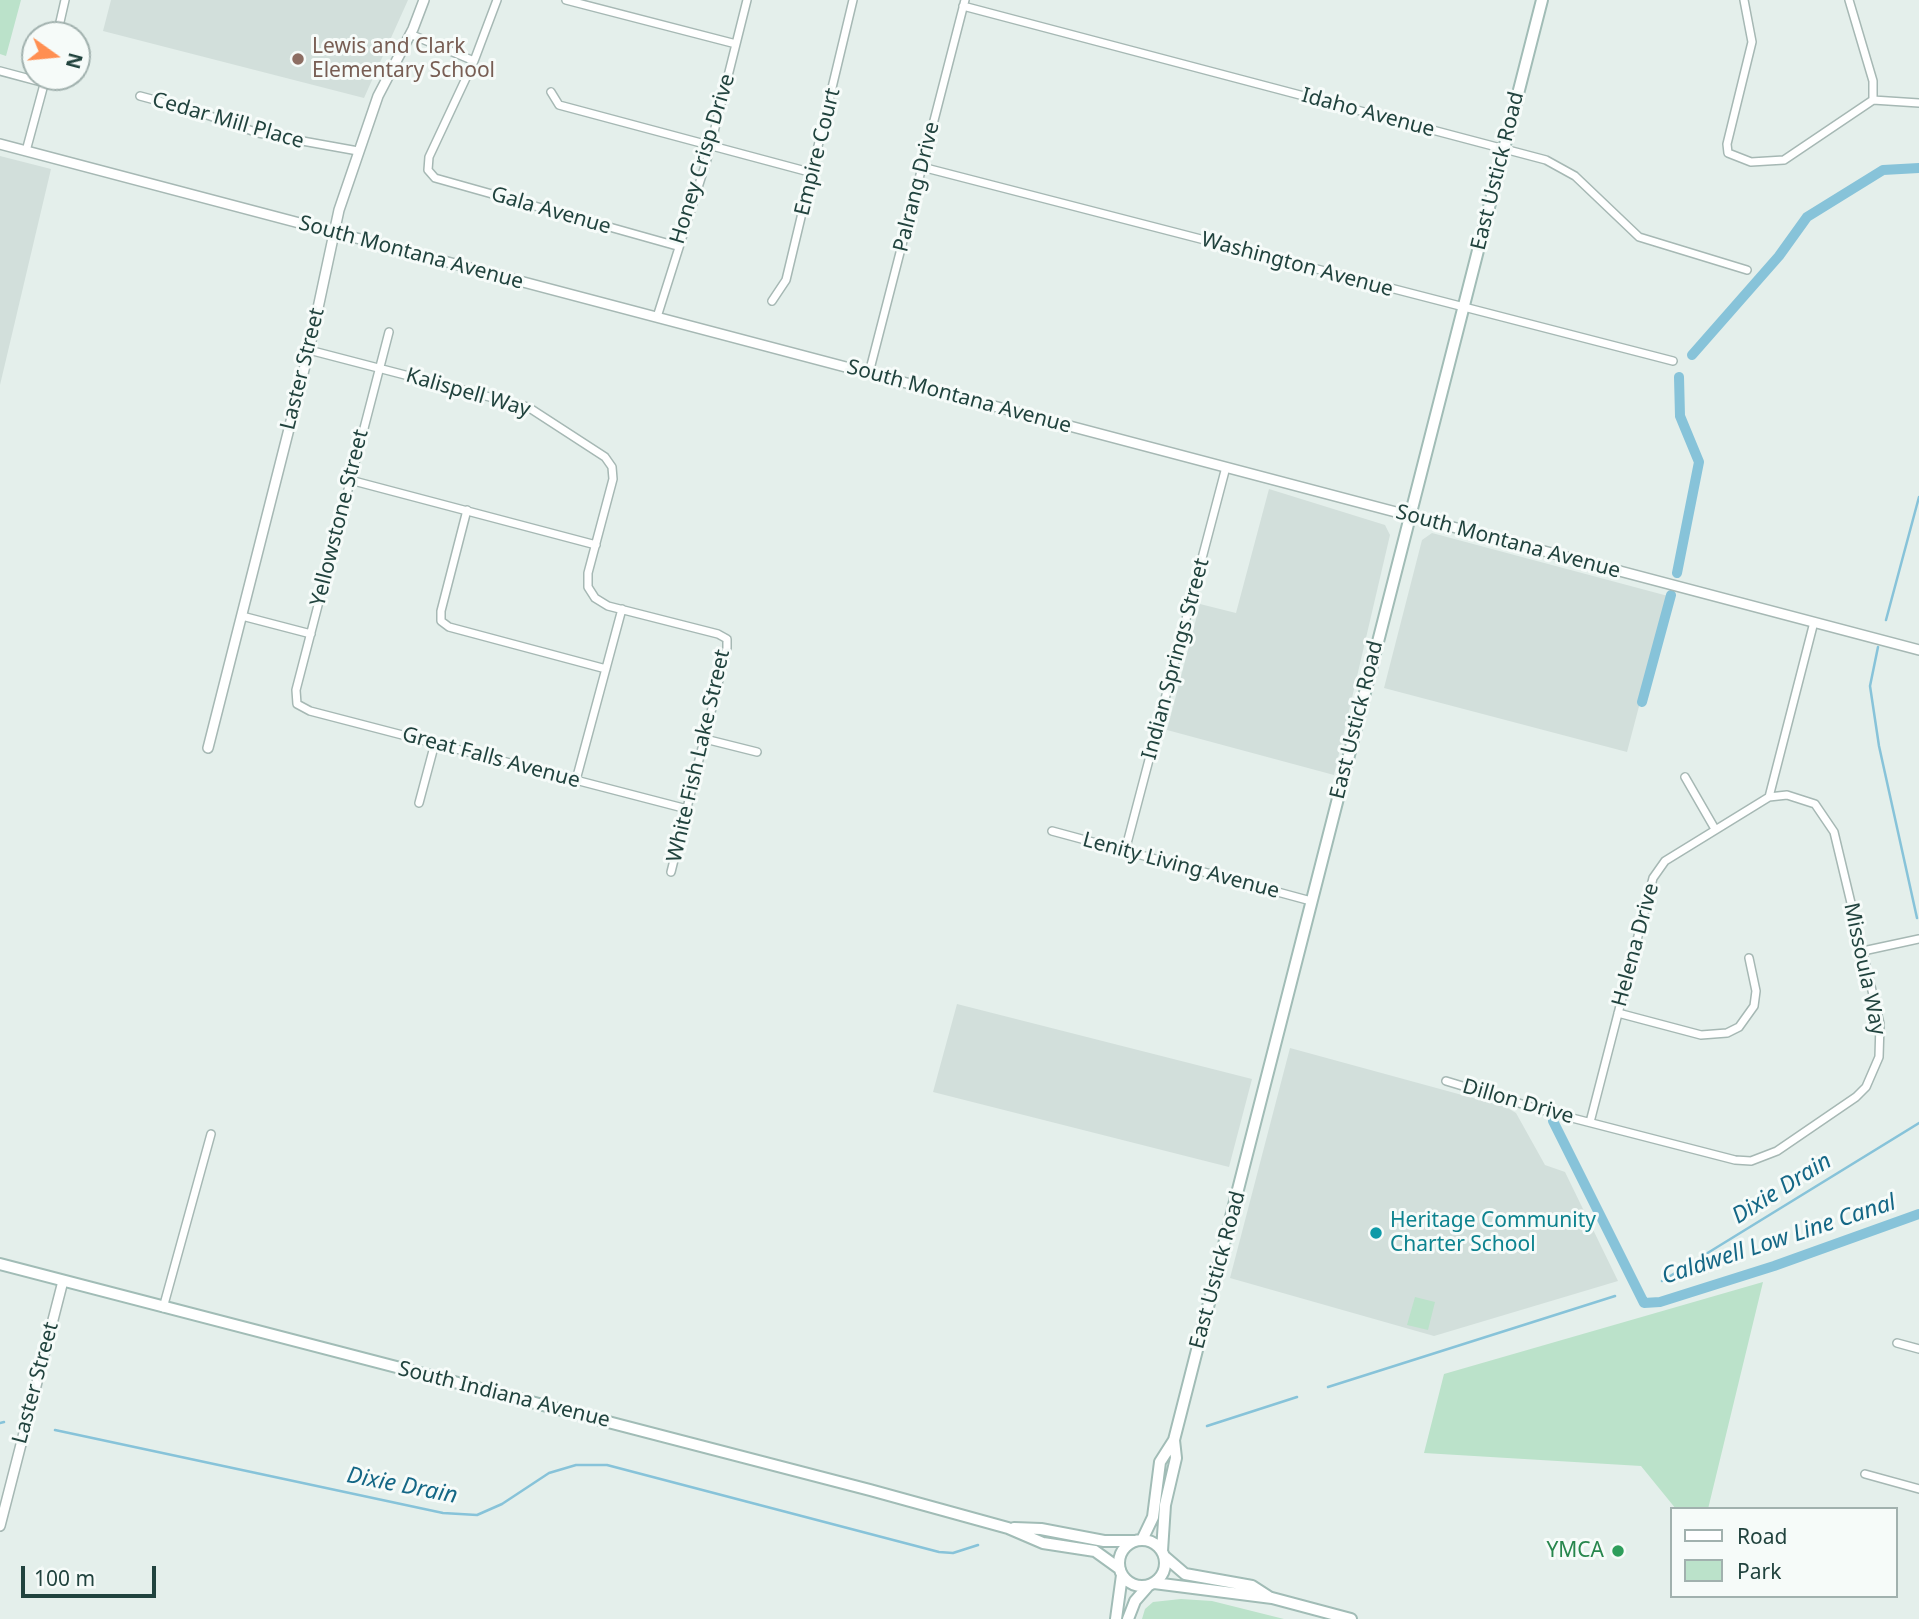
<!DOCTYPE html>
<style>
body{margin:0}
#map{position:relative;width:1919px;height:1619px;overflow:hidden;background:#e4efeb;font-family:"Noto Sans",sans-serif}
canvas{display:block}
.legend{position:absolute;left:1670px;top:1507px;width:228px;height:91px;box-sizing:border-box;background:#f6fbf9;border:2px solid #a1b1ae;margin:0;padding:9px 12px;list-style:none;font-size:21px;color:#21433e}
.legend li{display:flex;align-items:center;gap:14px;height:35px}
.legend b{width:35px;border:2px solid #a1b1ae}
.north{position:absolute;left:21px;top:21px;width:70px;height:70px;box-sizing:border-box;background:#f6fbf9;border:2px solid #a1b1ae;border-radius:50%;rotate:105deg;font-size:19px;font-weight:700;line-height:28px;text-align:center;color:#21433e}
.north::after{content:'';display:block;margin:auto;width:24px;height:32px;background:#ff8f52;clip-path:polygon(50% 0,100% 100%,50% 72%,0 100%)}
.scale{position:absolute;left:21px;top:1566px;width:135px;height:32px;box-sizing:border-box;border:4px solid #21433e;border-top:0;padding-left:9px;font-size:21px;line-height:24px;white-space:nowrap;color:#21433e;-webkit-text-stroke:5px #f6fbf9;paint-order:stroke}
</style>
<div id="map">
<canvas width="1919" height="1619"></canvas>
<ul class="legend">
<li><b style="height:9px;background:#fff"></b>Road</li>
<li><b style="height:19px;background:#bbe2ca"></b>Park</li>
</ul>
<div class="north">N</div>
<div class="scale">100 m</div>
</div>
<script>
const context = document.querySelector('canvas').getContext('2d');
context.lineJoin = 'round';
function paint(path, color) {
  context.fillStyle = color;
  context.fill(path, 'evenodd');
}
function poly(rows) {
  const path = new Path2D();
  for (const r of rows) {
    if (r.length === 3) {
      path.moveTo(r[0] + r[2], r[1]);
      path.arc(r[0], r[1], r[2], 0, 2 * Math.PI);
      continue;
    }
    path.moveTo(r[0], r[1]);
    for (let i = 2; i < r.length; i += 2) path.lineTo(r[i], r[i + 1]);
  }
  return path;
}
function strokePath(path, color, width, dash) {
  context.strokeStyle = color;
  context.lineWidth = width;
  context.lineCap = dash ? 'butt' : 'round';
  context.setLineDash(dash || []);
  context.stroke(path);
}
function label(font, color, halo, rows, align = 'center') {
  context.font = font + ' "Noto Sans",sans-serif';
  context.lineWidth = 6;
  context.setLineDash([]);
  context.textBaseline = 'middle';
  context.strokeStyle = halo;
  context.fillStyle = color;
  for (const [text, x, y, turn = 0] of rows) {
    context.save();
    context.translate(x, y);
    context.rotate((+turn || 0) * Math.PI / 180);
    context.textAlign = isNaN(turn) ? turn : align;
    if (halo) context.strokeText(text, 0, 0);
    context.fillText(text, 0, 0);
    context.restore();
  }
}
paint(poly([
 [111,0,408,0,364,98,103,31],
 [0,156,51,169,0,385],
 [1269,489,1385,525,1390,535,1334,775,1167,730,1200,604,1236,613],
 [1432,533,1668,596,1627,752,1384,688,1422,540],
 [957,1004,1252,1079,1229,1167,933,1092],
 [1290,1048,1506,1107,1516,1113,1545,1165,1565,1172,1618,1281,1434,1336,1230,1278]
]), '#d2dfdb');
paint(poly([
 [0,0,21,0,6,56,0,54],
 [1763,1282,1708,1509,1676,1509,1641,1466,1424,1453,1444,1374],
 [1415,1297,1435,1302,1428,1330,1407,1325],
 [1181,1599,1212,1601,1284,1619,1142,1619,1145,1609,1153,1602]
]), '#bbe2ca');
strokePath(poly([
 [1886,620,1919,497],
 [1878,647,1870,686,1879,746,1917,918],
 [1662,1281,1919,1123],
 [1328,1387,1615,1296],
 [0,1423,4,1422],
 [1207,1426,1297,1397],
 [55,1430,443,1513,477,1515,502,1504,549,1473,576,1465,607,1465,939,1552,953,1553,978,1545]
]), '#87c3d9', 2.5);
strokePath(poly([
 [1692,355,1779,256,1807,217,1883,170,1919,168],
 [1677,573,1699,462,1680,416,1679,377],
 [1642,702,1671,595],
 [1553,1121,1644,1303,1660,1302,1774,1266,1919,1214]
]), '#87c3d9', 10);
const minor = poly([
 [497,0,474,61,429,157,428,170,435,178,677,246],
 [566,0,736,44],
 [1744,0,1752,42,1727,144,1728,153,1751,162,1784,160,1873,100,1919,103],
 [1849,0,1873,81,1873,100],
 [963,6,1546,160,1575,176,1639,237,1747,270],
 [410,34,474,61],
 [57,35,65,0],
 [0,71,45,83],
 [551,92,559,105,813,173],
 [140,96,196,111,258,133,358,151],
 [26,151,46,77],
 [922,167,1673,361],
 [772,301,786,280,853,0],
 [657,317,708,156,747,0],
 [389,332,296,690,297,704,310,711,687,809],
 [309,350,528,407,605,457,612,467,613,479,588,573,588,587,595,598,608,606,718,634,727,639,727,648,671,872],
 [869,373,965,0],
 [350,480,596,545],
 [467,510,441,611,441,621,449,627,606,669],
 [242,616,311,634],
 [705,739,757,752],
 [1685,777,1715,829],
 [576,780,622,609],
 [419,803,435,743],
 [1052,831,1311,901],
 [1125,851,1226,467],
 [1863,951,1919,939],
 [1618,1013,1701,1035,1727,1033,1739,1027,1754,1006,1756,991,1749,958],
 [1446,1081,1545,1111,1735,1160,1751,1161,1777,1151,1856,1097,1866,1087,1879,1057,1880,1024,1834,832,1815,804,1787,795,1769,797],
 [1590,1122,1653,878,1665,861,1769,797,1814,622],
 [163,1308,211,1134],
 [1897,1343,1919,1349],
 [1865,1474,1919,1489]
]);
const tertiary = poly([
 [0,144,1919,650],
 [208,748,309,350,339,210,378,96,413,29,424,0],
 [0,1526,63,1281]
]);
const secondary = poly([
 [0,1264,870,1490,1008,1528,1043,1543,1095,1551,1120,1569],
 [1014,1528,1041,1529,1104,1541,1134,1541],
 [1142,1563,23],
 [1142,1540,1153,1517,1160,1462,1174,1440,1542,0],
 [1162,1551,1165,1505,1176,1458,1174,1440],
 [1164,1556,1185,1574,1252,1586,1269,1597],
 [1154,1583,1272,1598,1351,1619],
 [1116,1619,1122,1575],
 [1128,1619,1135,1601,1149,1585]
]);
strokePath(minor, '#a6b8b4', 10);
strokePath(tertiary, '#a6b8b4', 12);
strokePath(secondary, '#a1bcb6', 14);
strokePath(minor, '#fff', 7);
strokePath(tertiary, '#fff', 9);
strokePath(secondary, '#fff', 10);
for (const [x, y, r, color] of [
 [298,59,7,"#8d6e63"],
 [1376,1233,7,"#0f9aa8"],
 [1618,1551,7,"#2e9e5b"]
]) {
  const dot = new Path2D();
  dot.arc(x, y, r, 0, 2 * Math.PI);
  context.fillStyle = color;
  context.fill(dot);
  strokePath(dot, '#f6fbf9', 2.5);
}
label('21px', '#785e54', '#f6fbf9', [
 ["Lewis and Clark",312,47],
 ["Elementary School",312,71]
], 'left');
label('21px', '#21433e', '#f6fbf9', [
 ["Idaho Avenue",1368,113,15],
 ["Cedar Mill Place",228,121,16],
 ["Empire Court",818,152,-76],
 ["Honey Crisp Drive",703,159,-73],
 ["East Ustick Road",1498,171,-76],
 ["Palrang Drive",917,187,-76],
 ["Gala Avenue",551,211,16],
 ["South Montana Avenue",411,253,15],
 ["Washington Avenue",1297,265,15],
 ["Laster Street",303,369,-76],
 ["Kalispell Way",468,393,16],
 ["South Montana Avenue",959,397,15],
 ["Yellowstone Street",340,518,-76],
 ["South Montana Avenue",1508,542,15],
 ["Indian Springs Street",1176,659,-75],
 ["East Ustick Road",1357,720,-76],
 ["White Fish Lake Street",699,756,-77],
 ["Great Falls Avenue",491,758,15],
 ["Lenity Living Avenue",1181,866,15],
 ["Helena Drive",1636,945,-75],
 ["Missoula Way",1864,969,78],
 ["Dillon Drive",1518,1102,16],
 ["East Ustick Road",1218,1270,-75],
 ["Laster Street",36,1383,-75],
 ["South Indiana Avenue",504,1395,14]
]);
label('21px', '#0d838f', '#f6fbf9', [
 ["Heritage Community",1390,1221],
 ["Charter School",1390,1245]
], 'left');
label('21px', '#27864d', '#f6fbf9', [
 ["YMCA",1604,1551]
], 'right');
label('italic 23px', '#146786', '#f6fbf9', [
 ["Dixie Drain",1782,1189,-32],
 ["Caldwell Low Line Canal",1779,1240,-18],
 ["Dixie Drain",402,1486,11]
]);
</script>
